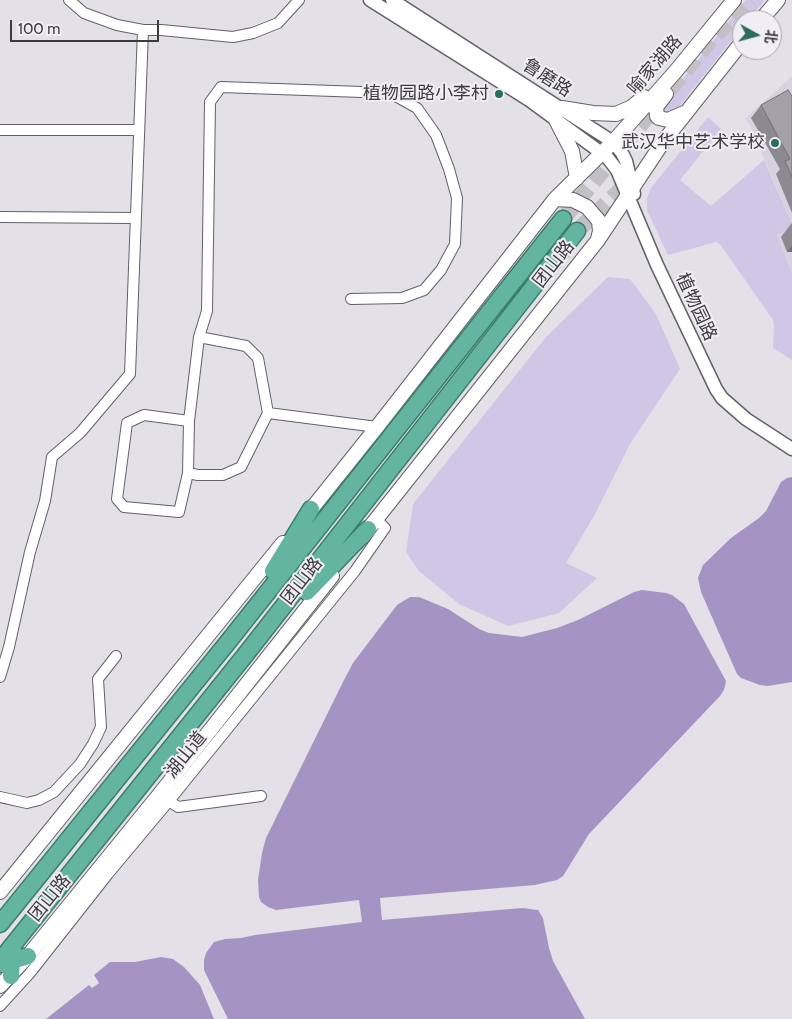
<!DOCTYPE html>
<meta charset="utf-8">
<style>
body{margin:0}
#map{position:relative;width:792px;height:1019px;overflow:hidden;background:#e3e1e7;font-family:Cabin,"Noto Sans SC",sans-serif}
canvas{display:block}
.north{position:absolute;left:732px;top:10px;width:50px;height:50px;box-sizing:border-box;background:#f0eef4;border:1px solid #a8a6ab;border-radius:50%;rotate:97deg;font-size:14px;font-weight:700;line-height:20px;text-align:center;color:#3c3b3d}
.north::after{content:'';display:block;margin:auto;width:18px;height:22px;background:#2b6d5c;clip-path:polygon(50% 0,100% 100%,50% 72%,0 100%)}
.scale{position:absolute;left:10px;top:20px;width:149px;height:22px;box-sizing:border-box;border:2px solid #3c3b3d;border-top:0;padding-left:6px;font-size:15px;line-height:18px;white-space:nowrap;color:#3c3b3d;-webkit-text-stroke:4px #f0eef4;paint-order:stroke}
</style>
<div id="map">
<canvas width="792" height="1019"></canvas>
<div class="north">北</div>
<div class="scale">100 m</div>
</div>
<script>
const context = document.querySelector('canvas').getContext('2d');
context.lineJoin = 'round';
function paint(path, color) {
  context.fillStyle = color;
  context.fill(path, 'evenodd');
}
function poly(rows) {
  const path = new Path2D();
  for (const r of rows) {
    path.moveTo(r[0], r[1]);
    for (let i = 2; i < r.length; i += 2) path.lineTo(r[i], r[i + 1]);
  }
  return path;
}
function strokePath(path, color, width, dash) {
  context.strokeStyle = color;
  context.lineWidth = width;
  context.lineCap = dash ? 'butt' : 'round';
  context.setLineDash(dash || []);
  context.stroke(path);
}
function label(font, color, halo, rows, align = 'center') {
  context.font = font + ' Cabin,"Noto Sans SC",sans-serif';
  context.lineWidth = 4;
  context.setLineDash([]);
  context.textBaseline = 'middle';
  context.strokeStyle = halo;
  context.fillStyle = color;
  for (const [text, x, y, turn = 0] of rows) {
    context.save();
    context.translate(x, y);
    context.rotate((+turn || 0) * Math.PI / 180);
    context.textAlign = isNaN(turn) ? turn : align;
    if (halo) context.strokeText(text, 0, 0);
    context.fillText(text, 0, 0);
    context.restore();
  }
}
paint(poly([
 [792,76,792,224,750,125,745,119],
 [792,227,792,273,777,235]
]), '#d7d2e0');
paint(poly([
 [746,0,765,0,748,20,742,20,742,27,674,113,663,113,661,106],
 [708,117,721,129,680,180,711,206,764,160,792,224,792,227,777,235,792,273,792,360,773,348,774,325,773,320,720,244,716,242,668,255,647,210,647,198,651,188],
 [608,277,630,279,656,314,680,369,630,444,594,516,566,563,597,578,559,613,508,626,459,604,419,571,406,552,413,504,546,337]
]), '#d0c6e5');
paint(poly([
 [792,477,792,682,768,686,760,685,741,678,737,674,701,592,698,578,703,565,731,538,759,518,766,511,781,482,787,478],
 [642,590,666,593,672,595,684,604,726,681,724,690,720,696,589,834,568,868,563,876,557,880,535,885,380,898,382,920,522,908,538,910,543,918,549,948,553,961,585,1019,228,1019,204,970,204,960,206,953,214,942,225,939,241,938,255,935,362,922,359,900,276,910,268,907,261,902,259,897,258,880,262,853,266,838,343,682,353,663,397,605,410,597,419,597,448,609,479,629,489,633,522,637,557,628,578,620,634,592],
 [161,957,173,959,184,967,200,985,214,1019,46,1019,89,985,92,988,99,983,94,975,110,962,135,962]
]), '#a594c3');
strokePath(poly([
 [563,219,713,37,751,0],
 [577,231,635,176]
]), '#c2c0c5', 16, [16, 8]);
const minor = poly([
 [69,0,84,13,117,25,143,30,161,30,233,37,253,33,278,23,299,0],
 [0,130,139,130],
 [0,217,135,218],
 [199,337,207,311,210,102,221,87,390,93,417,108,436,135,449,169,457,198,455,244,441,270,424,290,402,298,351,299],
 [189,421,199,337,246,346,258,358,268,413],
 [188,473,189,421,144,415,127,423,117,499,124,507,179,512,188,473,198,475,223,475,241,467,268,413,377,427],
 [0,677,9,647,30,552,45,501,52,457,80,433,130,374,143,30],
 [0,797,27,803,39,800,54,792,80,764,93,744,101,727,98,679,116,656],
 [164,798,178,807,261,796],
 [0,1006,30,973,108,874,169,801,355,571,385,528,377,520]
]);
const tertiary = poly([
 [370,0,529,100,607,157,617,170,657,265,716,389,722,398,746,419,792,449],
 [392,0,613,142,622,153,626,161,634,194]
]);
const secondary = poly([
 [761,20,778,0],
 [666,94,656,107,657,116,659,118,668,120,684,113],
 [562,108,593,113,616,114,632,107,644,97],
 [555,118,572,151,577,178],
 [555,199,573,200,587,207,599,221,600,231,598,239],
 [305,517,377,427,555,199,613,142,676,71,734,0],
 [362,537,598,240,663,142,742,42],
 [0,892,283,543],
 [0,986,28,956,159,795,332,576]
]);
const trunk = poly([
 [273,571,311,509],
 [307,592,368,529],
 [0,924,232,637,563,219],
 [0,961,246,654,577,231],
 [2,964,28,956],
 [11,976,13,946]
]);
strokePath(minor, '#626166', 12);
strokePath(tertiary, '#626166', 15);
strokePath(secondary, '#626166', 16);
strokePath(trunk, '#3c7e6e', 19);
strokePath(minor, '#fff', 10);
strokePath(tertiary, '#fff', 12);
strokePath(secondary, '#fff', 14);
strokePath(trunk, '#63b4a0', 16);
paint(poly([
 [792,96,792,213,776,174,780,169,751,118,761,105],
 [792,223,792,252,787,252,781,237,791,224]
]), '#8c8a90');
paint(poly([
 [792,245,792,252,787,252]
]), '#727175');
const building = poly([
 [788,90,792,96,792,177,785,161,790,159,761,105,788,90]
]);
paint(building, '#a3a1a7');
strokePath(building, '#727175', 1);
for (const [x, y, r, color] of [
 [499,94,5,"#2b6d5c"],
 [775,143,5,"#2b6d5c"]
]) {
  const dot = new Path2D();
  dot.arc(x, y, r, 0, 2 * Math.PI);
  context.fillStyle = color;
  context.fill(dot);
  strokePath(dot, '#f0eef4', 2);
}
label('18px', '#3c3b3d', '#f0eef4', [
 ["喻家湖路",655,65,-49],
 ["鲁磨路",547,78,33],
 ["团山路",554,264,-52],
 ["植物园路",696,307,65],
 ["团山路",302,581,-52],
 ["湖山道",186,755,-51],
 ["团山路",50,898,-51]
]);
label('18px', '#3c3b3d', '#f0eef4', [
 ["植物园路小李村",489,94],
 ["武汉华中艺术学校",765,143]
], 'right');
</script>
